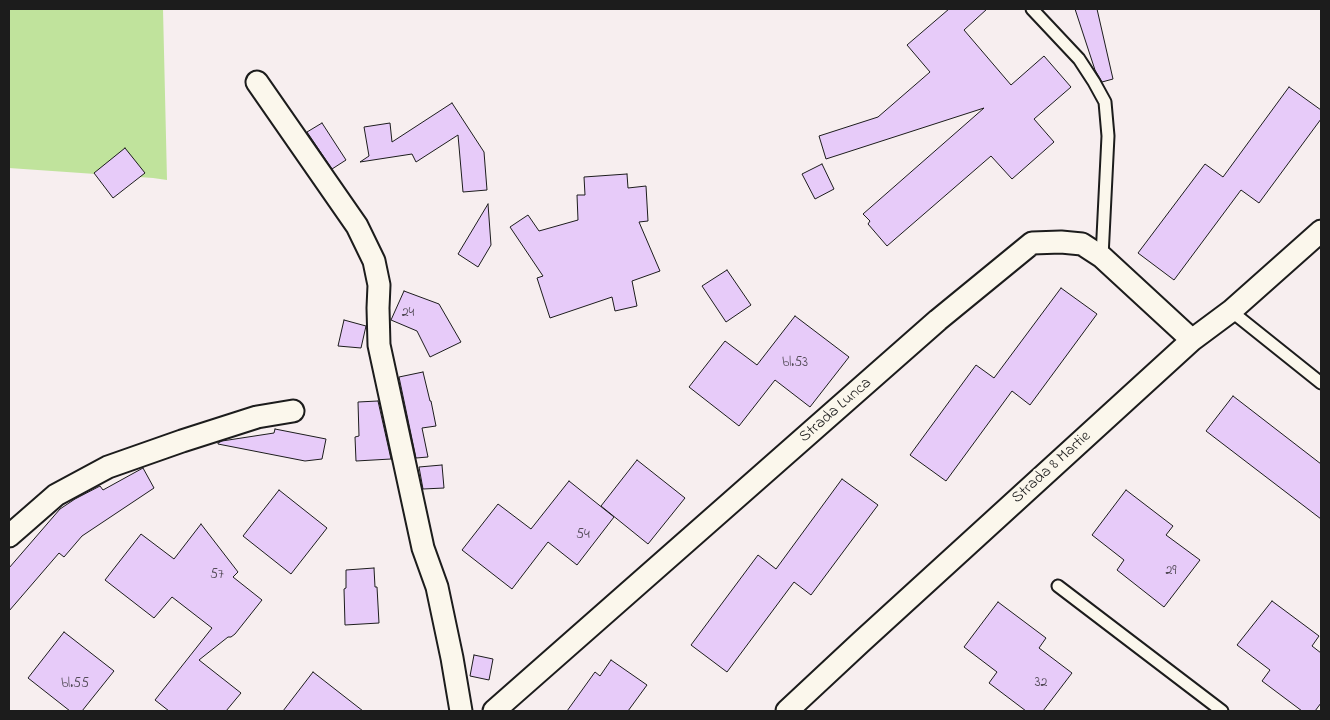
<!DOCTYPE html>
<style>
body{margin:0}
#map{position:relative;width:1330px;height:720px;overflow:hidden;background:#f7eeef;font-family:"Indie Flower",sans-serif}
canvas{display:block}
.frame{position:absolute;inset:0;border:10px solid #1c1c1c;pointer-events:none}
</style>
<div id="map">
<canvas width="1330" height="720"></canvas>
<div class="frame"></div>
</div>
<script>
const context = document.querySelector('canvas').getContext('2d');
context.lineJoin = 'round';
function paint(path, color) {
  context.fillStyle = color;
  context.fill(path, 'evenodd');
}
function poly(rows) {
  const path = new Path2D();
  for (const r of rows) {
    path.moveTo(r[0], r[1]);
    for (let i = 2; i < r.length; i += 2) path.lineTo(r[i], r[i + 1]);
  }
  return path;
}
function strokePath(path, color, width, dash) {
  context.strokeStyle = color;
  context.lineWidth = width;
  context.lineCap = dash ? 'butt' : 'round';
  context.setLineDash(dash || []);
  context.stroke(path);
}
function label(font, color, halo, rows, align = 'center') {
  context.font = font + ' "Indie Flower",sans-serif';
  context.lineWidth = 4;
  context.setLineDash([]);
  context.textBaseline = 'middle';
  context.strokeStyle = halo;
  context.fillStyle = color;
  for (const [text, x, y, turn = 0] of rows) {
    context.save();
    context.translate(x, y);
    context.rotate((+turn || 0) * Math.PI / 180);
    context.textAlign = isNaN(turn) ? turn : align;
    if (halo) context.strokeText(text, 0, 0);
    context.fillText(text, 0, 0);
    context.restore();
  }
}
paint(poly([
 [9,9,163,9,167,180,153,178,9,168]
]), '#c0e39c');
const building = poly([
 [949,9,987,9,964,30,1011,85,1044,56,1071,87,1034,119,1054,142,1012,179,991,156,887,246,868,224,870,221,863,214,984,108,826,159,819,136,878,117,930,72,907,45,949,9],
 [1075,9,1097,9,1113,79,1102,82,1095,70,1075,9],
 [1289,87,1321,110,1321,119,1259,203,1241,190,1174,280,1138,253,1205,164,1223,177,1289,87],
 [452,103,484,152,487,190,463,192,458,135,416,162,412,154,360,162,369,156,364,127,390,123,392,142,452,103],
 [322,123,346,160,332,169,307,132,322,123],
 [125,148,145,173,113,198,94,173,125,148],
 [822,164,834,189,815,199,802,174,822,164],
 [627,174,628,188,646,186,648,221,639,222,660,271,632,281,637,306,615,311,612,297,550,318,537,278,543,276,510,227,528,215,539,231,578,220,577,195,585,195,584,177,627,174],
 [488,204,491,245,478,267,458,254,488,204],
 [727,270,751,305,726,322,702,286,727,270],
 [1061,288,1097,314,1030,405,1012,391,946,481,910,455,976,365,994,378,1061,288],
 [404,291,439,304,461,342,430,357,417,331,391,320,404,291],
 [795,316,849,357,810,407,775,380,739,426,689,387,725,341,757,365,795,316],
 [344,320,366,326,361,348,338,346,344,320],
 [423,372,430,401,431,401,436,426,422,428,428,457,416,458,399,377,423,372],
 [1233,396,1321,464,1321,519,1206,431,1233,396],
 [378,401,391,459,356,461,355,437,359,436,358,402,378,401],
 [275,429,326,439,322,459,305,461,218,444,218,443,222,441,274,433,275,429],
 [637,460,685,498,648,544,601,506,637,460],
 [442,465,444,488,423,489,419,467,442,465],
 [143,468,154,488,82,536,64,557,59,553,9,611,9,568,60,509,75,499,100,486,103,490,143,468],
 [842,479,878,505,811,595,794,582,727,672,691,645,758,555,776,569,842,479],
 [569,481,614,517,577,565,548,542,512,589,462,550,498,504,531,529,569,481],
 [279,490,327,528,291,574,243,536,279,490],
 [1126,490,1173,526,1166,535,1200,560,1164,607,1117,570,1124,560,1092,535,1126,490],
 [201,524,238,572,233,577,262,600,235,634,231,637,228,637,199,660,241,693,226,711,169,711,155,700,212,628,172,597,154,618,105,580,141,534,174,559,201,524],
 [374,568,375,587,377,587,379,623,345,625,344,589,346,588,346,570,374,568],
 [1272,601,1319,636,1312,646,1321,653,1321,703,1315,711,1302,711,1262,681,1270,670,1237,645,1272,601],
 [998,602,1046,638,1039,648,1072,673,1043,711,1026,711,989,683,997,672,964,647,998,602],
 [64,632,114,671,82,711,70,711,28,678,64,632],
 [474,655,493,659,489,680,470,676,474,655],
 [611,660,647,685,628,711,567,711,595,672,600,676,611,660],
 [313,672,363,711,283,711,313,672]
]);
paint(building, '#e7cbf9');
strokePath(building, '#1c1c1c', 1);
const service = poly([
 [1032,9,1079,59,1094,82,1105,102,1108,136,1102,257],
 [1231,311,1321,383],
 [1058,586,1222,711]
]);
const minor = poly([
 [257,82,357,226,374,261,379,285,378,308,379,345,423,548,437,587,452,658,461,711],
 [9,536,56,495,108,467,182,441,257,417,293,411],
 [494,711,938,320,1032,243,1061,242,1082,244,1102,257,1192,340],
 [787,711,861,642,1192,340,1231,311,1321,231]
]);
strokePath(service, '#1c1c1c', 15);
strokePath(minor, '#1c1c1c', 25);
strokePath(service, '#fbf7ec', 11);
strokePath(minor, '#fbf7ec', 21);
label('14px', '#4f4853', null, [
 ["24",408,314],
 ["bl.53",795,364],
 ["54",583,536],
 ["29",1171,572],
 ["57",217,576],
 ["32",1041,684],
 ["bl.55",75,685]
]);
label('16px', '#1c1c1c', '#fbf7ec', [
 ["Strada Lunca",836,411,-41],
 ["Strada 8 Martie",1052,468,-42]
]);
</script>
